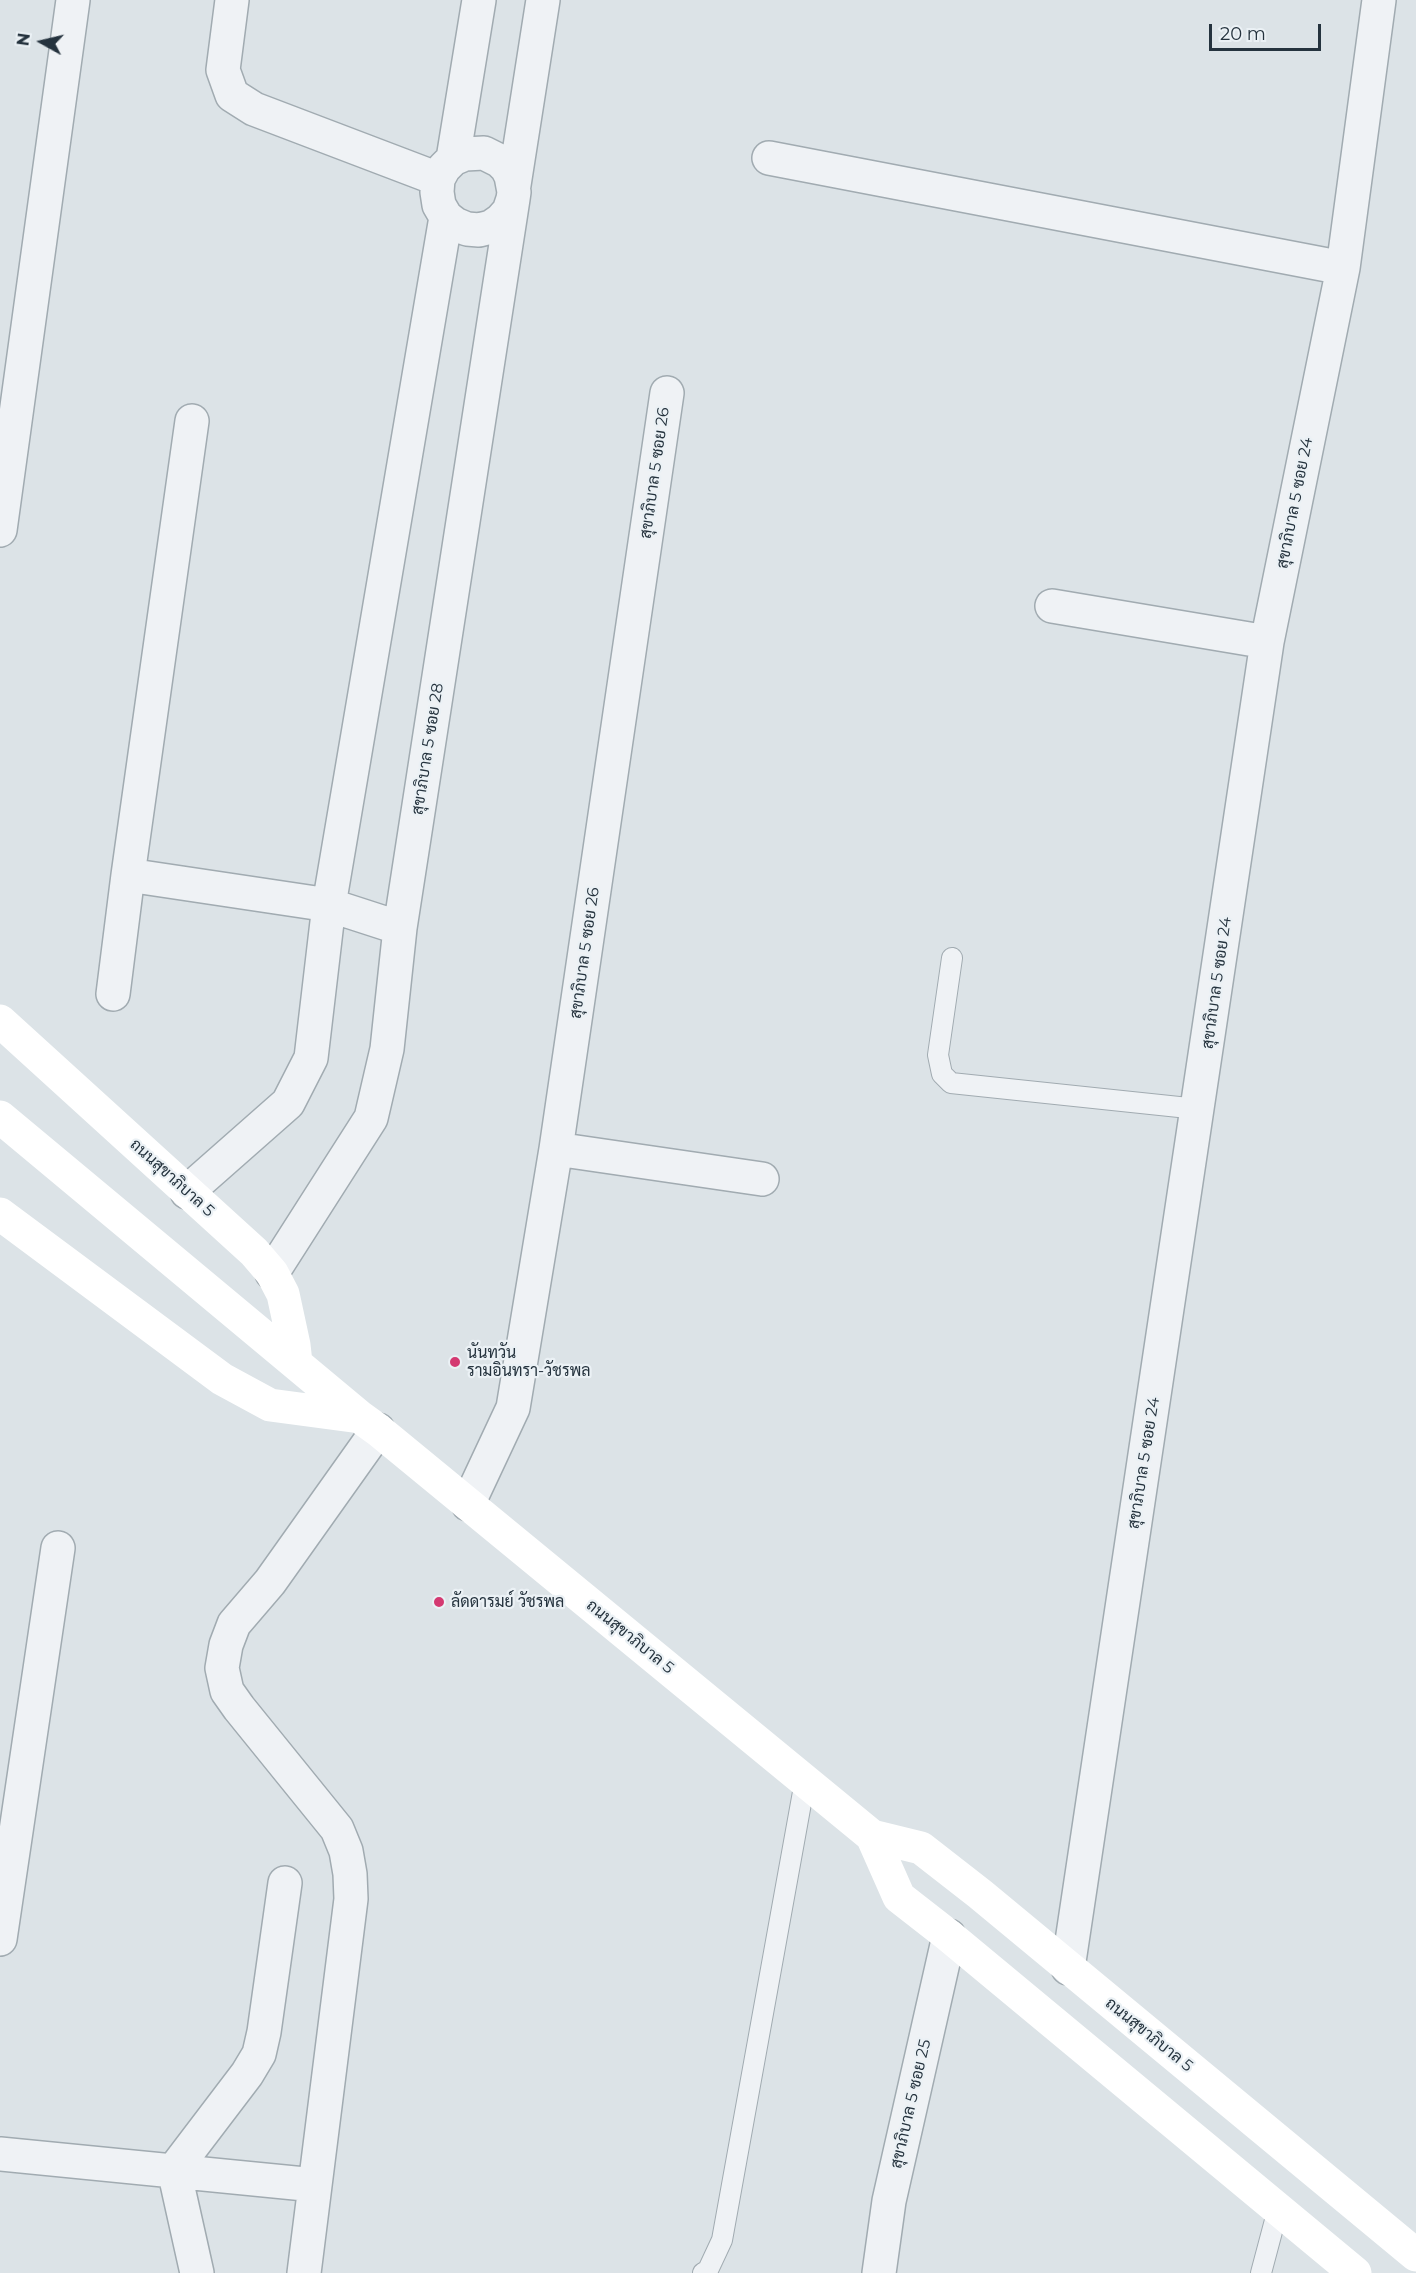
<!DOCTYPE html>
<meta charset="utf-8">
<style>
body{margin:0}
#map{position:relative;width:1416px;height:2273px;overflow:hidden;background:#dce3e7;font-family:Montserrat,sans-serif}
canvas{display:block}
.north{position:absolute;left:12px;top:12px;width:60px;height:60px;-webkit-text-stroke:4px #ebf1f5;paint-order:stroke;rotate:278deg;font-size:16px;font-weight:700;line-height:24px;text-align:center;color:#25333e}
.north::after{content:'';display:block;margin:auto;width:21px;height:27px;background:#25333e;clip-path:polygon(50% 0,100% 100%,50% 72%,0 100%)}
.scale{position:absolute;left:1209px;top:24px;width:112px;height:27px;box-sizing:border-box;border:3px solid #25333e;border-top:0;padding-left:8px;font-size:18px;line-height:21px;white-space:nowrap;color:#25333e;-webkit-text-stroke:4px #ebf1f5;paint-order:stroke}
</style>
<div id="map">
<canvas width="1416" height="2273"></canvas>
<div class="north">N</div>
<div class="scale">20 m</div>
</div>
<script>
const context = document.querySelector('canvas').getContext('2d');
context.lineJoin = 'round';
function poly(rows) {
  const path = new Path2D();
  for (const r of rows) {
    path.moveTo(r[0], r[1]);
    for (let i = 2; i < r.length; i += 2) path.lineTo(r[i], r[i + 1]);
  }
  return path;
}
function strokePath(path, color, width, dash) {
  context.strokeStyle = color;
  context.lineWidth = width;
  context.lineCap = dash ? 'butt' : 'round';
  context.setLineDash(dash || []);
  context.stroke(path);
}
function label(font, color, halo, rows, align = 'center') {
  context.font = font + ' Montserrat,Sarabun,sans-serif';
  context.lineWidth = 4.5;
  context.setLineDash([]);
  context.textBaseline = 'middle';
  context.strokeStyle = halo;
  context.fillStyle = color;
  for (const [text, x, y, turn = 0] of rows) {
    context.save();
    context.translate(x, y);
    context.rotate((+turn || 0) * Math.PI / 180);
    context.textAlign = isNaN(turn) ? turn : align;
    if (halo) context.strokeText(text, 0, 0);
    context.fillText(text, 0, 0);
    context.restore();
  }
}
const lane = poly([
 [952,958,938,1055,942,1074,951,1083,1198,1109],
 [703,2273,708,2270,722,2240,805,1781],
 [1261,2273,1278,2209]
]);
const street = poly([
 [232,0,223,70,232,95,254,109,438,179],
 [769,158,1343,268],
 [453,159,479,0],
 [514,185,543,0],
 [0,530,73,0],
 [1052,606,1267,642],
 [128,875,329,905,400,928],
 [113,994,128,875,192,421],
 [556,1149,762,1179],
 [187,1192,288,1103,311,1058,329,905,446,217],
 [272,1273,371,1118,387,1049,400,928,513,199,514,192,511,176,507,168,500,161,484,153,465,154,453,159,444,168,438,179,437,192,439,205,446,217,455,224,467,229,479,230,491,227,501,220,509,211,513,199],
 [468,1504,513,1408,556,1149,667,393],
 [0,1939,58,1548],
 [1068,1968,1267,642,1343,268,1379,0],
 [0,2154,315,2185],
 [174,2170,247,2074,259,2054,264,2032,285,1883],
 [174,2170,197,2273],
 [304,2273,351,1899,350,1874,346,1851,337,1829,239,1708,227,1691,222,1668,226,1645,234,1624,270,1582,378,1430],
 [879,2273,889,2201,949,1936]
]);
strokePath(lane, '#a1abb1', 22);
strokePath(street, '#a1abb1', 36);
strokePath(lane, '#eff2f5', 20);
strokePath(street, '#eff2f5', 33);
strokePath(poly([
 [0,1021,254,1252,272,1273,283,1294,294,1345,296,1363],
 [0,1117,360,1417,378,1430,872,1836,921,1848,980,1894,1416,2255],
 [0,1214,222,1379,270,1405,360,1417],
 [872,1836,899,1897,949,1936,1355,2273]
]), '#fff', 33);
for (const [x, y, r, color] of [
 [455,1362,6,"#d43971"],
 [439,1602,6,"#d43971"]
]) {
  const dot = new Path2D();
  dot.arc(x, y, r, 0, 2 * Math.PI);
  context.fillStyle = color;
  context.fill(dot);
  strokePath(dot, '#ebf1f5', 2);
}
label('16px', '#25333e', '#ebf1f5', [
 ["สุขาภิบาล 5 ซอย 26",655,473,-82],
 ["สุขาภิบาล 5 ซอย 24",1295,503,-79],
 ["สุขาภิบาล 5 ซอย 28",428,749,-81],
 ["สุขาภิบาล 5 ซอย 26",585,953,-82],
 ["สุขาภิบาล 5 ซอย 24",1217,983,-82],
 ["ถนนสุขาภิบาล 5",172,1178,42],
 ["สุขาภิบาล 5 ซอย 24",1144,1463,-81],
 ["ถนนสุขาภิบาล 5",630,1637,39],
 ["ถนนสุขาภิบาล 5",1149,2035,39],
 ["สุขาภิบาล 5 ซอย 25",911,2104,-77]
]);
label('16px', '#25333e', '#ebf1f5', [
 ["นันทวัน",467,1353],
 ["รามอินทรา-วัชรพล",467,1371],
 ["ลัดดารมย์ วัชรพล",451,1602]
], 'left');
</script>
